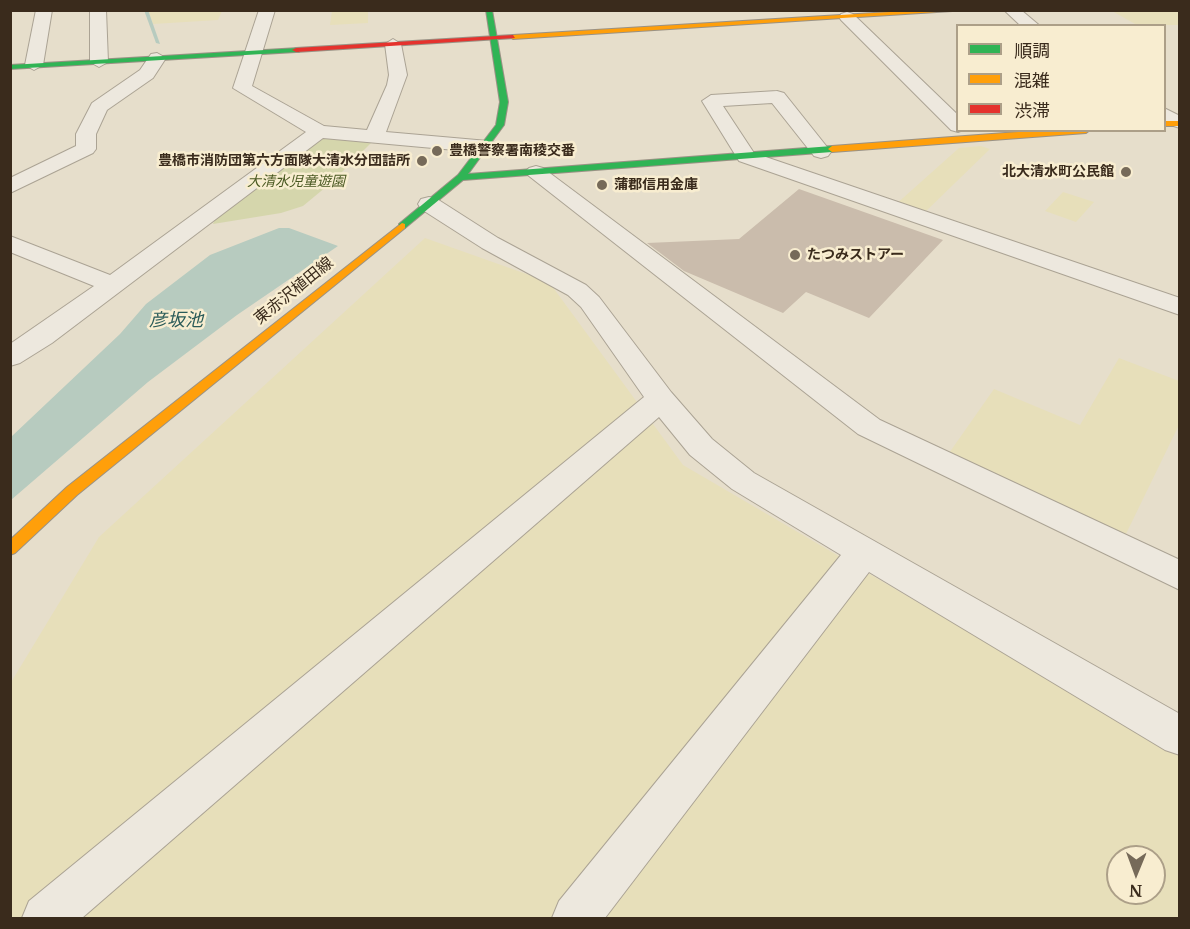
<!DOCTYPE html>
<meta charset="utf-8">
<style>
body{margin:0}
#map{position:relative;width:1190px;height:929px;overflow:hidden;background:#e6decb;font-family:Merriweather,"Noto Sans JP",serif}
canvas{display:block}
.frame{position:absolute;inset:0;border:12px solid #3a2b1c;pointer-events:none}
.legend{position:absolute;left:956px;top:24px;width:210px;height:108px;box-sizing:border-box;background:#f8edd0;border:2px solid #ac9f88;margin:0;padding:8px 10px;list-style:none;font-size:18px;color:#3a2b1c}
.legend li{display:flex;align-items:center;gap:12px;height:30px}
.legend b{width:30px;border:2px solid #ac9f88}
.north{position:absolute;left:1106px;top:845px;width:60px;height:60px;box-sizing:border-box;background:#f8edd0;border:2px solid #ac9f88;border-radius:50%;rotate:181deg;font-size:16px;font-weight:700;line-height:24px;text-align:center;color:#3a2b1c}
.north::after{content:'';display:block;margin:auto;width:21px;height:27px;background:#766a59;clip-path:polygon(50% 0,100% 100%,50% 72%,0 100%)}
</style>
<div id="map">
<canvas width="1190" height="929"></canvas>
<div class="frame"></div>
<ul class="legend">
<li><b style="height:8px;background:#30b455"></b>順調</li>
<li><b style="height:8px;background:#ff9f0a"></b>混雑</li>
<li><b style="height:8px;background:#e5322d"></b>渋滞</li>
</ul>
<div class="north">N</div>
</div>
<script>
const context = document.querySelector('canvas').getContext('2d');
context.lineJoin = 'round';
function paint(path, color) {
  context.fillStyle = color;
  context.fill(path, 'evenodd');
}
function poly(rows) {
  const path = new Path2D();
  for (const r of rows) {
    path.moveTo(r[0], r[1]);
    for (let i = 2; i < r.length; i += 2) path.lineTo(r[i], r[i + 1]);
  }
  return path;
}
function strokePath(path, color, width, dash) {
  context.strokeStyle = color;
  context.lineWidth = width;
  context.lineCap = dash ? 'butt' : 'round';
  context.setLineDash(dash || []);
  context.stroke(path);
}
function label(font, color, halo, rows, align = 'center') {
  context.font = font + ' Merriweather,"Noto Sans JP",serif';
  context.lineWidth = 5;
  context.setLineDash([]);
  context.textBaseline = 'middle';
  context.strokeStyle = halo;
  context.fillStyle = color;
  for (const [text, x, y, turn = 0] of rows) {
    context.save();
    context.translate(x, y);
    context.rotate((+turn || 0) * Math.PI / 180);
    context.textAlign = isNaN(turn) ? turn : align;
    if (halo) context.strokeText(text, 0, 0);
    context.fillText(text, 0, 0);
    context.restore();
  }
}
paint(poly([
 [148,11,148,10,222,11,218,20,153,24],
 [332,11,368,11,368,23,330,25],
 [1112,11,1179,11,1179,25,1137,25],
 [981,146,990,149,921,216,894,206,959,148],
 [1063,192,1094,202,1076,222,1045,211],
 [425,238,549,282,683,465,1179,755,1179,918,11,918,10,684,99,537],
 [1118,857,1154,857,1154,893,1118,893],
 [1119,358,1179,381,1179,425,1124,538,947,456,994,389,1080,425]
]), '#e7dfba');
paint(poly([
 [321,137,373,141,332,182,303,206,281,213,213,224,219,209]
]), '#d5d6ac');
paint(poly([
 [279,228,289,228,338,246,237,315,148,382,11,500,11,437,120,334,146,304,210,255]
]), '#b7cbbf');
paint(poly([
 [144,10,148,10,160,44,156,43,144,10]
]), '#b7cbbf');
paint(poly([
 [799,189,943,240,869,318,806,292,783,313,684,271,647,243,739,239]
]), '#cabcac');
const street = poly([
 [36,10,52,10,43,65,34,70,25,65,36,10],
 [90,10,106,10,108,62,99,67,90,62,90,10],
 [259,10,275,10,252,86,324,126,367,130,387,85,389,75,385,44,393,39,401,44,407,75,386,132,488,141,495,143,498,147,495,151,488,153,323,138,52,343,20,363,10,366,10,344,94,286,10,252,10,236,110,275,306,132,233,88,259,10],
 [1004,10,1021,10,1040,26,1021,26,1004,10],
 [847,12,853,14,958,115,958,130,963,130,958,132,951,130,841,20,839,17,841,14,847,12],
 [157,53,166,58,153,78,107,110,96,134,96,149,93,153,10,193,10,178,76,146,76,134,92,103,140,70,151,54,157,53],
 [777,91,784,93,831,152,828,156,821,158,814,156,772,103,723,106,754,153,1180,298,1180,315,739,161,702,101,711,95,777,91],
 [1164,108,1180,116,1180,128,1164,123,1164,108],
 [536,166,543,168,880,420,1180,560,1180,590,858,434,529,176,525,172,529,168,536,166],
 [429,197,437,199,498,238,586,285,599,297,671,392,712,439,754,473,1180,714,1180,755,1165,750,869,572,605,918,552,918,559,901,841,555,732,489,690,455,659,417,82,918,22,918,29,901,644,397,581,307,568,295,482,248,421,209,418,204,421,199,429,197]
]);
const fast = poly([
 [486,10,492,10,508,102,504,125,468,174,832,146,836,149,832,152,463,180,405,228,399,228,399,224,458,175,496,125,500,102,486,10],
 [299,48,299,52,296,52,10,69,10,65,299,48]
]);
const slow = poly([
 [923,10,968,10,513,39,510,37,513,35,923,10],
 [1164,121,1180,121,1180,126,1164,126,1164,121],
 [1045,130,1090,130,1086,133,832,152,828,149,832,146,1045,130],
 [402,223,405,224,405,228,77,495,15,553,10,555,10,540,67,487,402,223]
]);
const jam = poly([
 [513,35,515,38,296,52,292,50,296,48,513,35]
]);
strokePath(street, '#aba394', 2);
strokePath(fast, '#9a9285', 2);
strokePath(slow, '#9a9285', 2);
strokePath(jam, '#9a9285', 2);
paint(street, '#ede8de');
paint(fast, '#30b455');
paint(slow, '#ff9f0a');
paint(jam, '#e5322d');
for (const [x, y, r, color] of [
 [437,151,6,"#766a59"],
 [422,161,6,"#766a59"],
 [1126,172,6,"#766a59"],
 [602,185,6,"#766a59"],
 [795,255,6,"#766a59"]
]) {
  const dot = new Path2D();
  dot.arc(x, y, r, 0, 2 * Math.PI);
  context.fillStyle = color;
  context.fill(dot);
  strokePath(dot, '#f8edd0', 2);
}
label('bold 14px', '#3a2b1c', '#f8edd0', [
 ["豊橋警察署南稜交番",449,151],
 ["豊橋市消防団第六方面隊大清水分団詰所",410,161,"right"],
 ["北大清水町公民館",1114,172,"right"],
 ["蒲郡信用金庫",614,185],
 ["たつみストアー",807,255]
], 'left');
label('italic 14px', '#495821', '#f8edd0', [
 ["大清水児童遊園",296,182]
]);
label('16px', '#3a2b1c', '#f8edd0', [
 ["東赤沢植田線",294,291,-39]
]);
label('italic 18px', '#2a5b59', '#f8edd0', [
 ["彦坂池",176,321]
]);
</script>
